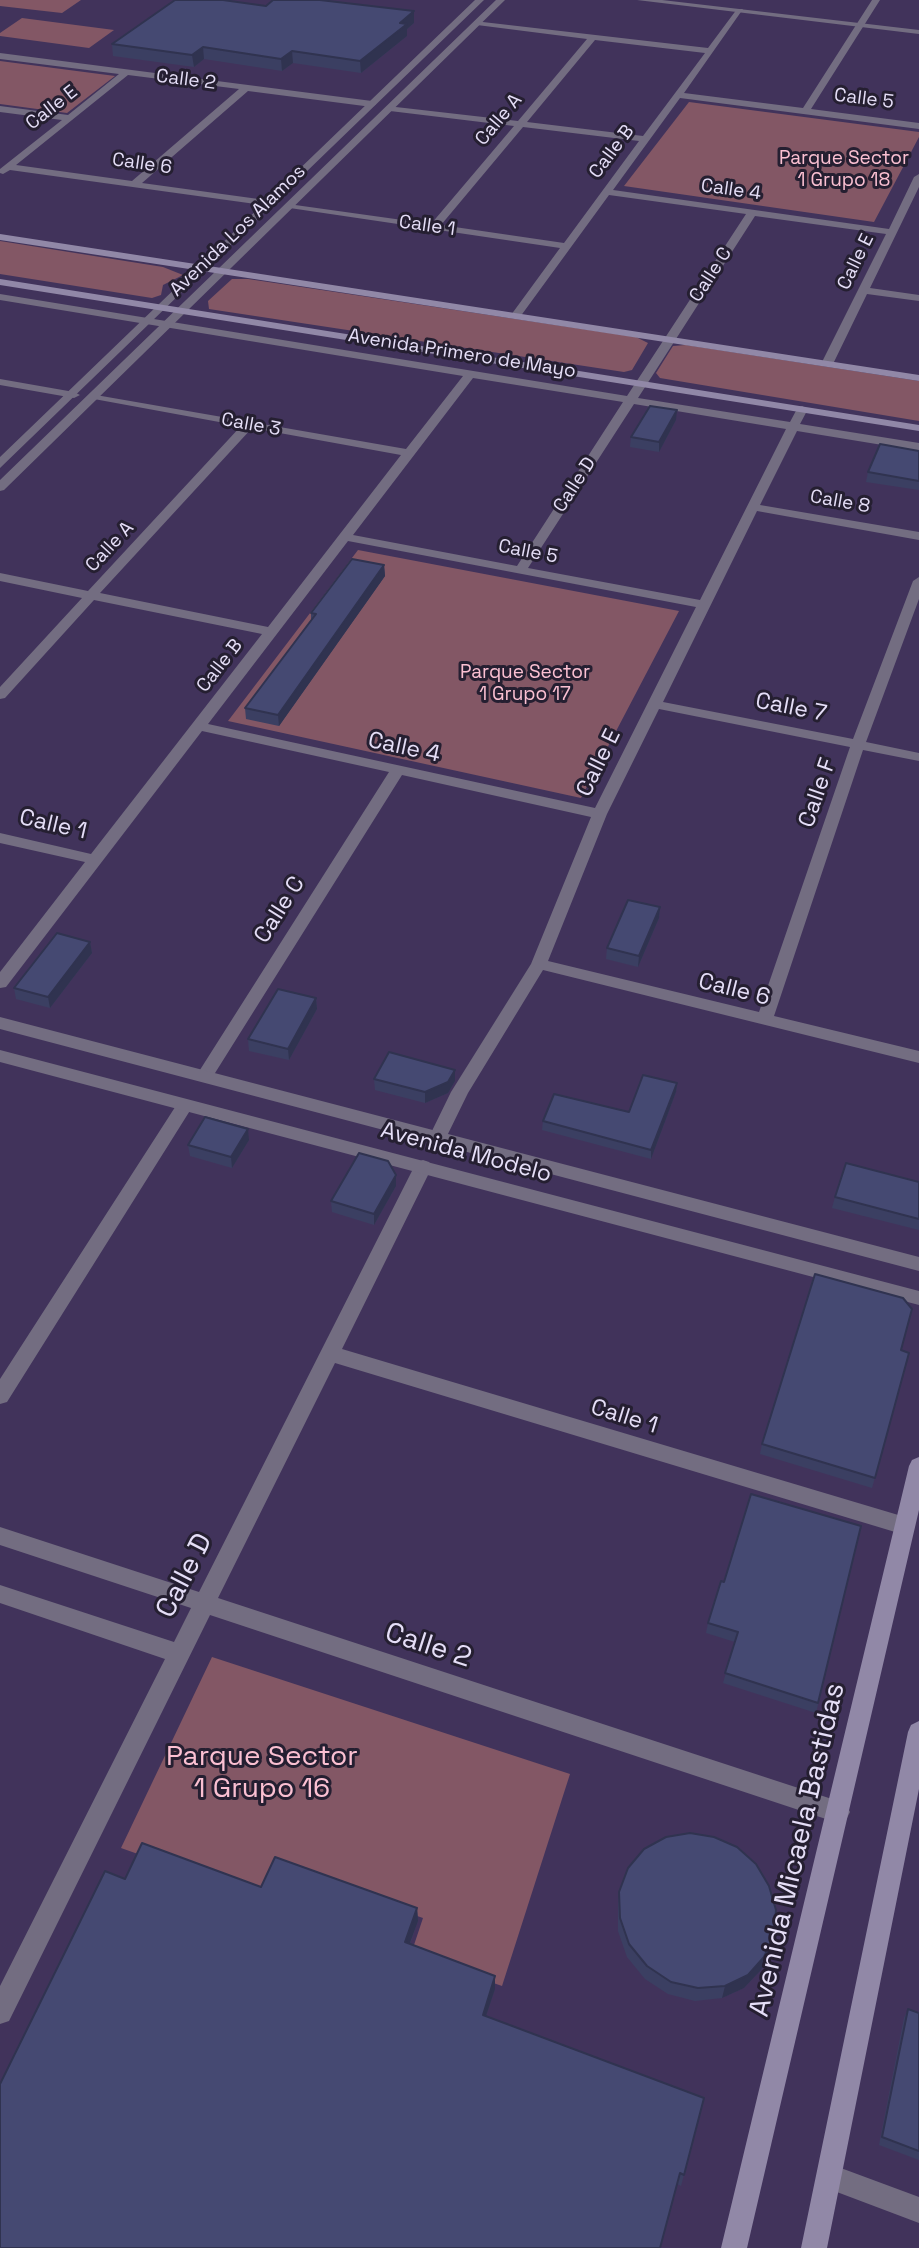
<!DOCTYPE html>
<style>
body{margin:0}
canvas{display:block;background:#41335b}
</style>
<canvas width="919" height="2248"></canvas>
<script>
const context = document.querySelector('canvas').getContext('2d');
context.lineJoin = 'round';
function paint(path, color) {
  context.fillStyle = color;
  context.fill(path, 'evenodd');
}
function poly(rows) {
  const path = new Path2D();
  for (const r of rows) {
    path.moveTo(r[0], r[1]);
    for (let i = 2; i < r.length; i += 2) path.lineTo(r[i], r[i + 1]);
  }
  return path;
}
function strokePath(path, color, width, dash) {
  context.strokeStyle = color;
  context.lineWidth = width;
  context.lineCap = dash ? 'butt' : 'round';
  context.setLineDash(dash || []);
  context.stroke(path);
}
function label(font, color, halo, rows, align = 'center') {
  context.font = font + ' "Space Grotesk",sans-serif';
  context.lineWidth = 6;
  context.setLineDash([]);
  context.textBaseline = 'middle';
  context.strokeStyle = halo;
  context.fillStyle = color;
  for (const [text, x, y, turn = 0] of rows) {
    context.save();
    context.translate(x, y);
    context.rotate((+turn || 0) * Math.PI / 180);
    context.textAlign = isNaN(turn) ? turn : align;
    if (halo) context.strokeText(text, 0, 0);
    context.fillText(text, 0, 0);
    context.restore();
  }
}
paint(poly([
 [0,0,81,0,62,13,0,6],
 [22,18,114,30,89,48,0,36,0,33],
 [0,61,115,76,67,113,0,104],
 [689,102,919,132,919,137,874,222,624,186],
 [0,241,163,267,183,275,163,285,161,295,152,298,0,274],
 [232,279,248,279,636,337,648,343,632,370,624,372,209,309,208,301],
 [686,345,919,381,919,421,660,378,656,373,673,346],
 [358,550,679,611,581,798,228,721],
 [212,1657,570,1774,502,1986,411,1954,423,1918,275,1867,262,1898,121,1848]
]), '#835765');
paint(poly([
 [872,0,880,0,811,109,919,123,919,129,680,98,613,190,889,229,914,177,919,174,919,187,870,288,919,295,919,301,867,294,833,364,823,366,821,364,886,234,755,216,638,398,790,422,798,407,802,406,808,409,800,424,919,443,919,451,797,431,760,505,919,532,919,540,757,511,663,702,853,739,913,581,919,577,919,599,866,742,919,753,919,761,863,750,774,1016,919,1051,919,1063,543,970,468,1093,444,1142,432,1142,429,1137,451,1092,531,964,591,817,402,775,210,1081,198,1081,195,1077,198,1073,389,772,202,731,6,987,0,988,0,972,85,862,0,843,0,833,91,854,262,634,94,600,5,698,0,699,0,687,82,598,0,581,0,573,88,591,241,426,94,399,90,398,90,394,406,449,463,376,0,300,0,294,627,396,746,214,609,195,520,317,516,318,511,315,560,248,283,207,288,204,431,224,514,126,390,111,387,106,518,121,587,39,477,25,474,21,708,48,737,9,743,9,684,93,803,108,872,0],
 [595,40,705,53,643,136,527,122,595,40],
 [523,127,639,141,564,243,441,225,523,127],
 [473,378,623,402,517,566,353,535,473,378],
 [634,404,786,429,700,600,528,568,634,404],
 [252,428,401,455,268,627,100,593,252,428],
 [348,541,696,607,595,808,208,724,348,541],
 [659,709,850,747,759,1012,548,961,607,814,659,709],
 [0,53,372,101,376,104,372,107,248,91,142,183,273,201,273,205,270,206,10,170,3,174,0,173,0,169,62,120,0,112,0,106,68,115,119,74,0,59,0,53],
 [128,75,239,89,132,181,16,165,128,75],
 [0,379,74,392,80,395,74,398,0,385,0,379],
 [185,1099,194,1105,191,1109,7,1402,0,1404,0,1379,179,1101,185,1099],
 [423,1160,429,1162,432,1167,342,1349,905,1517,912,1520,915,1526,912,1532,905,1535,335,1363,218,1598,838,1801,846,1804,850,1812,846,1820,838,1823,210,1615,9,2021,0,2024,0,1986,165,1659,0,1603,0,1585,174,1642,191,1608,0,1545,0,1527,199,1592,414,1167,417,1162,423,1160],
 [830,2164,919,2197,919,2223,821,2186,817,2177,821,2168,830,2164]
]), '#736d81');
paint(poly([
 [475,0,484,0,0,468,0,457,475,0],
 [496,0,505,0,4,490,0,491,0,480,496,0],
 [637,0,662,0,919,30,919,34,637,0],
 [0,1017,919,1257,919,1271,0,1029,0,1017],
 [0,1050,919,1291,919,1305,0,1062,0,1050]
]), '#736d81');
paint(poly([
 [0,234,919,375,919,381,0,240,0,234],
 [0,279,919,425,919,431,0,285,0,279],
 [919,1457,919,1510,747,2248,721,2248,909,1466,912,1460,919,1457],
 [919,1721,919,1789,827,2248,801,2248,908,1732,911,1725,919,1721]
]), '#9188a7');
paint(poly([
 [266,6,414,11,414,23,407,29,407,36,361,73,293,63,282,71,204,59,194,67,113,56,112,44],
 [676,420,659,452,630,447,631,437],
 [919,451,919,490,866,482,868,472],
 [384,565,385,576,279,726,246,719,245,708,311,620,311,613],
 [660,907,659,918,638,967,606,959,607,948],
 [90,942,92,953,50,1008,16,999,14,988],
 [316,998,317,1009,289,1060,249,1051,248,1039],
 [455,1070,455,1081,448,1093,425,1103,375,1090,374,1079],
 [677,1083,676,1092,651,1159,542,1130,543,1121,629,1112],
 [249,1140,232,1168,190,1156,188,1145],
 [919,1182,919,1230,832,1208,835,1197],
 [396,1186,374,1225,332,1212,331,1201],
 [901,1351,909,1353,872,1488,760,1454,762,1444],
 [861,1526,816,1713,723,1683,735,1642,706,1633,708,1623,724,1582],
 [125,1879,261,1887,417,1908,418,1921,410,1944,495,1989,486,2016,704,2098,681,2186],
 [619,1892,774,1935,771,1948,761,1970,744,1988,722,1998,695,2001,668,1994,645,1979,627,1957,618,1931,618,1905],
 [908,2009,919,2013,919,2160,879,2145,904,2018]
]), '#3b3f62');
paint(poly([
 [414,11,414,23,407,29,407,36,361,73,360,61],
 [203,47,204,59,194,67,192,55],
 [292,51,293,63,282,71,281,59],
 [677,410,676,420,659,452,659,442],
 [384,565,385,576,279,726,278,715],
 [660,907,659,918,638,967,639,956],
 [90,942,92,953,50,1008,48,997],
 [316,998,317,1009,289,1060,288,1049],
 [455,1070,455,1081,448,1093,425,1103,425,1092],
 [677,1083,676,1092,651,1159,651,1150],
 [248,1129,249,1140,232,1168,231,1157],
 [396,1175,396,1186,374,1225,374,1214],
 [417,1908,418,1921,405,1956,405,1942],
 [774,1935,771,1948,761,1970,744,1988,722,1998,725,1986],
 [495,1976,495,1989,482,2028,483,2015]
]), '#303350');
const building = poly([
 [175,0,223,0,266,6,273,0,320,0,414,11,400,23,407,24,360,61,292,51,281,59,203,47,192,55,112,44,175,0],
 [650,406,677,410,659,442,631,437,650,406],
 [880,444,919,451,919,481,868,472,880,444],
 [352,559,384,565,278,715,245,708,316,614,311,613,352,559],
 [628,900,660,907,639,956,607,948,628,900],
 [57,933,90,942,48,997,14,988,57,933],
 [278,989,316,998,288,1049,248,1039,278,989],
 [389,1052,455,1070,448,1082,425,1092,374,1079,389,1052],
 [643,1075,677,1083,651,1150,543,1121,554,1094,629,1112,643,1075],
 [205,1117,248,1129,231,1157,188,1145,205,1117],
 [359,1153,388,1161,396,1175,374,1214,331,1201,359,1153],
 [846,1163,919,1182,919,1219,835,1197,846,1163],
 [815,1274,903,1298,912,1309,901,1350,909,1353,875,1478,762,1444,815,1274],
 [751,1494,861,1526,818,1703,725,1673,738,1632,708,1623,721,1581,724,1582,751,1494],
 [690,1833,714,1837,737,1847,756,1864,769,1886,776,1910,774,1935,764,1957,748,1975,725,1986,698,1988,671,1982,647,1966,629,1944,620,1918,619,1892,628,1868,644,1849,666,1837,690,1833],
 [142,1843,261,1887,275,1857,417,1908,405,1942,495,1976,483,2015,704,2098,684,2175,680,2173,660,2248,0,2248,0,2084,105,1871,125,1879,142,1843],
 [908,2009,919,2013,919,2151,882,2137,908,2009]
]);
paint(building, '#454972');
strokePath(building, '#303350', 2);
label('19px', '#e5def7', '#251f31', [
 ["Calle 2",186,80,7],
 ["Calle 5",864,99,7],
 ["Calle E",52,108,-38],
 ["Calle A",499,120,-50],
 ["Calle B",612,152,-53],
 ["Calle 6",142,164,8],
 ["Calle 4",731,190,8],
 ["Calle 1",427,226,8],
 ["Avenida Los Alamos",238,231,-44],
 ["Calle E",856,262,-64],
 ["Calle C",711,275,-57],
 ["Avenida Primero de Mayo",462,354,9],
 ["Calle 3",251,425,10],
 ["Calle D",575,485,-57],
 ["Calle 8",840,502,10],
 ["Calle A",110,547,-47],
 ["Calle 5",528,552,11],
 ["Calle B",220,666,-52]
]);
label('19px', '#fbc0d2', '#251f31', [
 ["Parque Sector",844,159],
 ["1 Grupo 18",844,181],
 ["Parque Sector",525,673],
 ["1 Grupo 17",525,695]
]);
label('23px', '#e5def7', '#251f31', [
 ["Calle 7",791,708,11],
 ["Calle 4",404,748,12],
 ["Calle E",599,763,-64],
 ["Calle F",818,793,-71],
 ["Calle 1",53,825,13],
 ["Calle C",280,910,-58],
 ["Calle 6",734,990,14],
 ["Avenida Modelo",466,1153,15],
 ["Calle 1",624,1417,17]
]);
label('28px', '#e5def7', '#251f31', [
 ["Calle D",185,1576,-63],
 ["Calle 2",428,1646,18],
 ["Avenida Micaela Bastidas",798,1850,-77]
]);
label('28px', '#fbc0d2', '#251f31', [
 ["Parque Sector",262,1757],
 ["1 Grupo 16",262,1789]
]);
</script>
